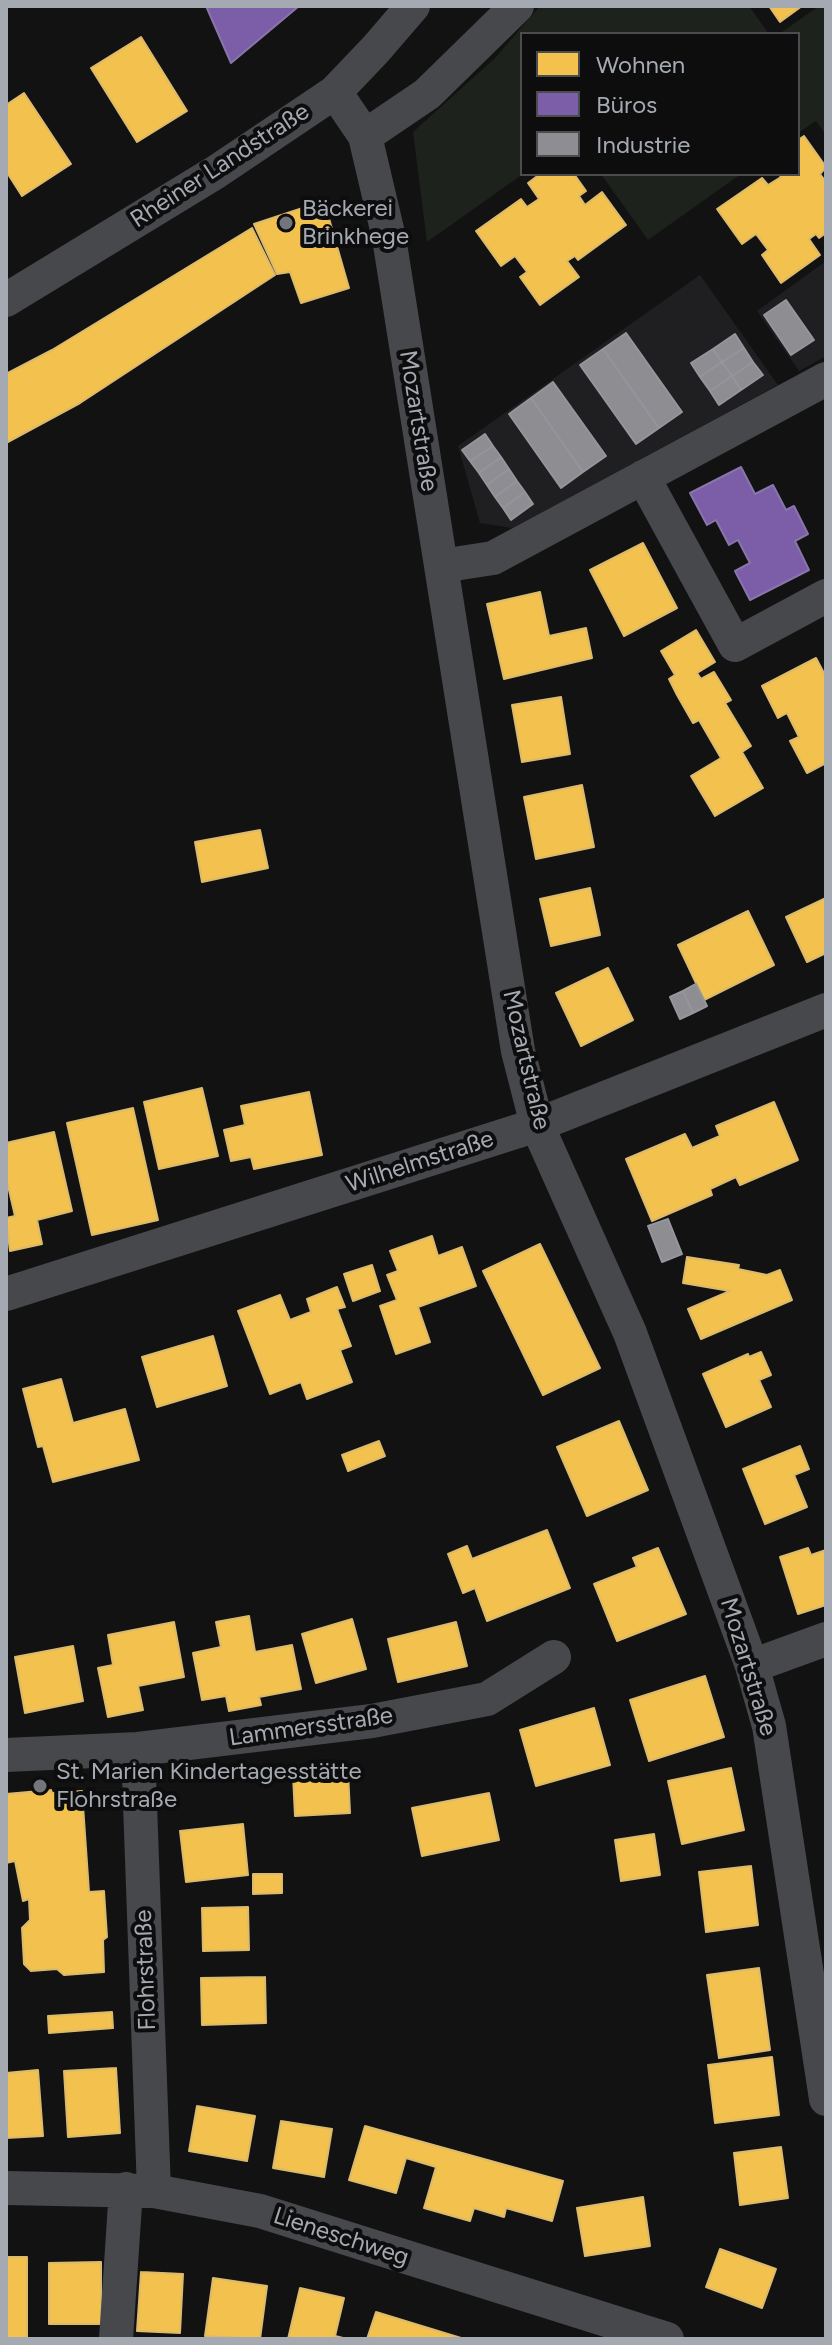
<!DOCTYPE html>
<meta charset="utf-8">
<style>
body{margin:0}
#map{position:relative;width:832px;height:2345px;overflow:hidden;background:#121213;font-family:Figtree,sans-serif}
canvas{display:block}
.frame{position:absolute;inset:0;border:8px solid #a5aab2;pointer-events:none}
.legend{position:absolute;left:520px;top:32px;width:280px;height:144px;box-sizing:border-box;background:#0d0d0e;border:2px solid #4a4c50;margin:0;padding:10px 14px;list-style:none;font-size:24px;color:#a5aab2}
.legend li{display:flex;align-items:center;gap:16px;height:40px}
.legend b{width:40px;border:2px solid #4a4c50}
</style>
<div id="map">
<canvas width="832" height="2345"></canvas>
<div class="frame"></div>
<ul class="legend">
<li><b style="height:22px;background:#f2c14e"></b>Wohnen</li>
<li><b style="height:22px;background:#7b5ea7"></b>Büros</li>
<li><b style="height:22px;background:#8d8d92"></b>Industrie</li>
</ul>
</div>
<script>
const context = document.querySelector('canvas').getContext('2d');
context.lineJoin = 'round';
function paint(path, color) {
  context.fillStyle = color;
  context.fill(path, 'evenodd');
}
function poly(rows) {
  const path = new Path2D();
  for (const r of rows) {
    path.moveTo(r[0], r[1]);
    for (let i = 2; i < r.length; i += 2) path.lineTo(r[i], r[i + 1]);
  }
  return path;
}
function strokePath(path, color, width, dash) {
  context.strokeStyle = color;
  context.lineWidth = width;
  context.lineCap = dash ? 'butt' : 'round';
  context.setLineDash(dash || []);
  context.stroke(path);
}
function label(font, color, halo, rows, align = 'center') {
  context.font = font + ' Figtree,sans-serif';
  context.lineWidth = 8;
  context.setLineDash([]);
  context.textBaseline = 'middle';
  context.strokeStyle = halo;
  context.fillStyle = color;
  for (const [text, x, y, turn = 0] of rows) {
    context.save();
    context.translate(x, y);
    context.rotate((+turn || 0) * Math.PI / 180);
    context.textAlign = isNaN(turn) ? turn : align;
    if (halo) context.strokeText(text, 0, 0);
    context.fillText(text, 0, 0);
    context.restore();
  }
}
paint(poly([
 [826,261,826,356,799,371,757,311],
 [700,275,778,385,513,528,480,523,458,446]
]), '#1f1f21');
paint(poly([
 [540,6,749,6,769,34,522,34,523,174,427,242,413,132,495,58],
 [819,6,826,6,826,135,816,121,798,133,798,34,779,34],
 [601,174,741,174,648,240]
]), '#1d221d');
const homes = poly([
 [769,6,802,6,780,22,769,6],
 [141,37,187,111,137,142,91,68,141,37],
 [24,93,71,164,22,196,6,171,6,105,24,93],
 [804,136,826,167,820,174,826,182,826,233,819,238,816,234,809,239,820,255,781,283,762,255,768,250,756,234,742,244,717,209,762,178,768,185,781,177,779,174,798,174,798,140,804,136],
 [540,174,574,174,586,191,579,196,585,205,602,192,626,225,578,260,575,256,567,261,579,277,540,305,520,277,527,272,515,256,501,266,476,231,521,199,527,207,539,199,528,183,540,174],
 [324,201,349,288,301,303,290,272,277,274,254,224,324,201],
 [252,228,275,275,80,403,6,443,6,374,52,350,252,228],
 [643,543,677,608,624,636,590,570,643,543],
 [540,592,549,636,586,628,592,658,504,679,487,604,540,592],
 [696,630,715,662,697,673,701,679,714,672,731,700,725,703,751,746,742,752,763,788,715,816,691,776,721,758,699,720,693,723,677,695,669,679,675,675,661,651,696,630],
 [816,658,826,677,826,763,807,773,790,741,799,737,787,713,778,718,762,686,816,658],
 [561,697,570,754,522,762,512,705,561,697],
 [582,785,594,847,536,859,524,797,582,785],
 [260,830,268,868,202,882,195,842,260,830],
 [590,888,600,935,551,946,540,899,590,888],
 [826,898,826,953,807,962,786,917,826,898],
 [748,911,774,965,704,1000,678,945,748,911],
 [608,968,633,1020,581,1046,556,993,608,968],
 [202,1088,218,1156,159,1169,144,1102,202,1088],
 [309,1092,322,1155,254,1169,251,1157,231,1161,224,1130,245,1125,241,1106,309,1092],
 [774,1102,798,1160,740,1185,736,1177,710,1189,712,1195,652,1221,626,1159,685,1134,692,1148,720,1136,716,1126,774,1102],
 [133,1108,158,1220,92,1235,67,1123,133,1108],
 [54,1132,72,1211,37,1220,42,1244,10,1251,6,1218,15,1216,6,1177,6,1143,54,1132],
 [432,1236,438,1256,462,1247,476,1286,418,1307,430,1342,396,1354,380,1306,397,1300,387,1275,398,1271,390,1251,432,1236],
 [540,1244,600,1368,543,1395,483,1271,540,1244],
 [687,1257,739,1265,738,1269,767,1275,780,1270,792,1300,701,1339,688,1309,730,1291,683,1283,687,1257],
 [372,1265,380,1291,353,1301,344,1274,372,1265],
 [337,1287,345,1307,337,1309,351,1346,340,1350,352,1382,307,1399,301,1382,270,1394,238,1311,280,1295,290,1320,311,1312,307,1299,337,1287],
 [213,1336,227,1386,157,1407,142,1357,213,1336],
 [761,1352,771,1375,759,1380,771,1407,726,1427,703,1374,748,1354,749,1357,761,1352],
 [61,1379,73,1423,125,1409,139,1460,53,1482,43,1446,38,1447,23,1389,61,1379],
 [619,1421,648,1490,587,1516,557,1447,619,1421],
 [379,1441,385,1456,348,1471,342,1455,379,1441],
 [800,1446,809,1469,794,1475,807,1507,765,1524,743,1469,800,1446],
 [547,1530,570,1588,487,1621,475,1588,463,1593,448,1554,467,1546,472,1559,547,1530],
 [658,1548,686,1614,617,1641,594,1584,637,1567,633,1558,658,1548],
 [808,1548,811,1555,826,1550,826,1605,798,1614,780,1557,808,1548],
 [249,1616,255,1652,292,1645,301,1689,259,1697,261,1705,229,1711,226,1696,202,1700,193,1653,221,1647,216,1622,249,1616],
 [352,1619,366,1669,316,1683,302,1634,352,1619],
 [174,1622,184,1677,138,1686,143,1710,108,1717,98,1668,113,1665,108,1635,174,1622],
 [456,1622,467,1666,398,1682,388,1639,456,1622],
 [73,1646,83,1701,25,1713,15,1657,73,1646],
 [705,1676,724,1737,649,1761,630,1700,705,1676],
 [594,1708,610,1765,536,1786,520,1730,594,1708],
 [731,1768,744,1830,682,1844,668,1781,731,1768],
 [348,1772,350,1813,295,1816,293,1775,348,1772],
 [51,1790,52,1793,82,1791,89,1892,104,1891,107,1937,103,1940,104,1972,64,1975,57,1969,31,1971,24,1964,22,1928,30,1920,29,1899,23,1901,15,1861,6,1863,6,1794,51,1790],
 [489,1793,499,1840,422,1856,412,1808,489,1793],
 [243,1824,248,1875,186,1882,180,1831,243,1824],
 [654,1834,660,1875,621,1881,615,1840,654,1834],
 [751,1866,758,1925,706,1932,699,1872,751,1866],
 [253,1874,282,1874,282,1893,253,1894,253,1874],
 [248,1907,249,1950,203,1951,202,1908,248,1907],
 [759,1968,770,2050,719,2058,707,1975,759,1968],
 [265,1977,266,2023,202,2025,201,1978,265,1977],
 [112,2012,113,2028,49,2033,48,2016,112,2012],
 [772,2057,779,2115,715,2123,708,2065,772,2057],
 [116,2068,120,2133,68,2137,64,2071,116,2068],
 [38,2070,43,2136,6,2138,6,2073,38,2070],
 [197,2106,255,2116,247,2161,189,2151,197,2106],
 [281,2121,332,2129,324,2177,273,2168,281,2121],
 [365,2126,563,2181,552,2221,506,2208,504,2217,474,2208,470,2221,424,2208,436,2167,406,2158,396,2193,349,2180,365,2126],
 [781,2147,788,2198,740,2205,734,2153,781,2147],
 [643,2197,650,2246,585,2256,577,2208,643,2197],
 [720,2249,776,2269,762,2308,706,2287,720,2249],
 [6,2257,27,2257,27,2339,6,2339,6,2257],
 [101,2262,101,2324,49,2324,49,2263,101,2262],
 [141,2272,183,2274,180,2333,137,2331,141,2272],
 [213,2278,267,2286,260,2339,205,2336,213,2278],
 [300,2288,344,2298,335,2336,347,2339,288,2339,300,2288],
 [376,2312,461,2338,460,2339,367,2339,376,2312]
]);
paint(homes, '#f2c14e');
strokePath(homes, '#dbba6c', 2);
const offices = poly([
 [206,6,299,6,231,63,206,6],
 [741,467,755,494,773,485,786,510,794,506,808,534,795,541,809,570,750,600,735,571,750,563,738,540,729,545,716,520,707,525,690,493,741,467]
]);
paint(offices, '#7b5ea7');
strokePath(offices, '#8875aa', 2);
const industry = poly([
 [786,300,814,340,791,355,764,315,786,300],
 [626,333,682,412,659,428,603,349,626,333],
 [735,334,744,348,722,362,713,349,735,334],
 [744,348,753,362,732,376,722,362,744,348],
 [603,349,659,428,636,444,580,365,603,349],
 [713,349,722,362,700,377,691,363,713,349],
 [722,362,732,376,710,391,700,377,722,362],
 [753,362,763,375,741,390,732,376,753,362],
 [732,376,741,390,719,405,710,391,732,376],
 [553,382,606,456,583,472,531,398,553,382],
 [531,398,583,472,561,488,509,414,531,398],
 [485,434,493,446,470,461,462,450,485,434],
 [493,446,501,457,479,473,470,461,493,446],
 [501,457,509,469,487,485,479,473,501,457],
 [509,469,517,481,495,497,487,485,509,469],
 [517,481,525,492,503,508,495,497,517,481],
 [525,492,533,504,511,520,503,508,525,492],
 [696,984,707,1006,693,1013,683,991,696,984],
 [683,991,693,1013,680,1019,670,997,683,991],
 [668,1219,682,1254,662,1262,648,1226,668,1219]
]);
paint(industry, '#8d8d92');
strokePath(industry, '#94969c', 2);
strokePath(poly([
 [335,92,365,136,389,238,518,1051,537,1125,630,1333,752,1666,769,1726,826,2099],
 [365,136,427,94,517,6],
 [6,300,216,172,335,92,376,49,413,6],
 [643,477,735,645,826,596],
 [441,566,493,558,826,379],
 [6,1294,537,1125,826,1010],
 [752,1666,826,1639],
 [138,1749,154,2191],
 [6,1755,138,1749,372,1721,487,1699,554,1657],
 [6,2188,154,2191,260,2211,667,2339],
 [116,2339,126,2189]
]), '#47484b', 34);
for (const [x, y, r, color] of [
 [286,223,8,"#72757a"],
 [40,1786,8,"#72757a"]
]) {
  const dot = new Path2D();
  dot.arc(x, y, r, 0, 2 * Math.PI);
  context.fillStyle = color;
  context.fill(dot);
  strokePath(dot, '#0d0d0e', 3);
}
label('24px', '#a5aab2', '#0d0d0e', [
 ["Rheiner Landstraße",220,166,-33],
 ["Mozartstraße",418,421,81],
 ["Mozartstraße",526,1060,77],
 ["Wilhelmstraße",420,1162,-18],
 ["Mozartstraße",748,1667,73],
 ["Lammersstraße",311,1727,-8],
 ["Flohrstraße",146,1970,-92],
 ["Lieneschweg",341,2237,18]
]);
label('24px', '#a5aab2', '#0d0d0e', [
 ["Bäckerei",302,209],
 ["Brinkhege",302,237],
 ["St. Marien Kindertagesstätte",56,1772],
 ["Flohrstraße",56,1800]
], 'left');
</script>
